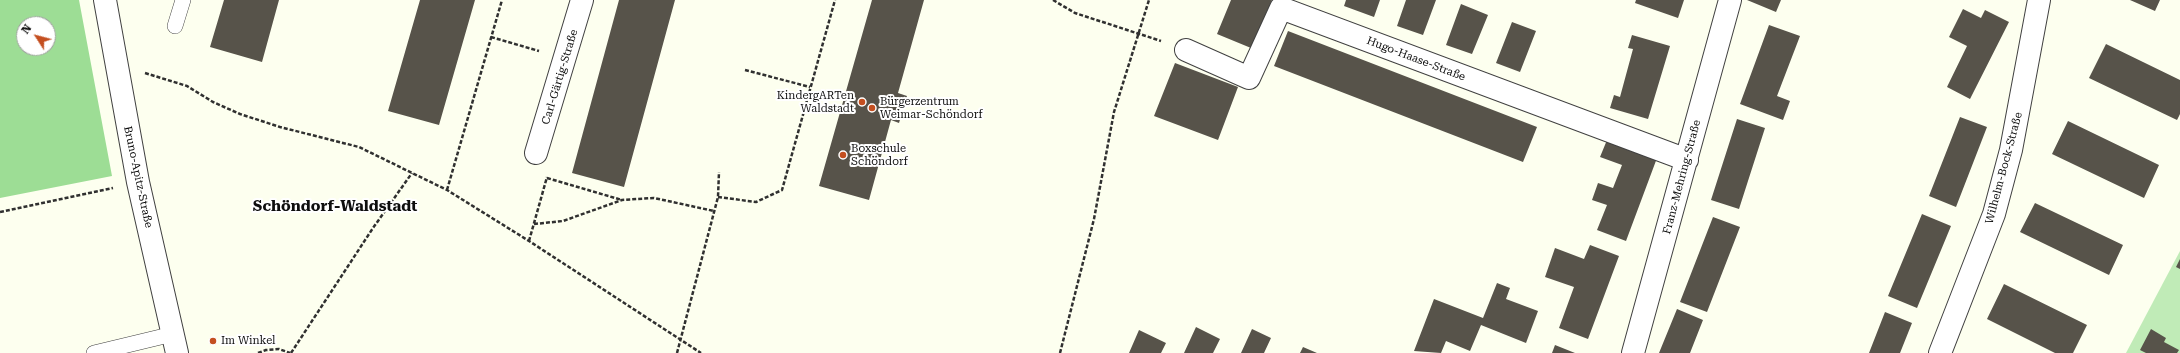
<!DOCTYPE html>
<meta charset="utf-8">
<style>
body{margin:0}
#map{position:relative;width:2180px;height:353px;overflow:hidden;background:#fdffef;font-family:"Roboto Serif",serif}
canvas{display:block}
.north{position:absolute;left:16px;top:16px;width:40px;height:40px;box-sizing:border-box;background:#fff;border:1px solid #9f9f9f;border-radius:50%;rotate:306deg;font-size:11px;font-weight:700;line-height:16px;text-align:center;color:#0e0e0e}
.north::after{content:'';display:block;margin:auto;width:14px;height:18px;background:#c44f20;clip-path:polygon(50% 0,100% 100%,50% 72%,0 100%)}
</style>
<div id="map">
<canvas width="2180" height="353"></canvas>
<div class="north">N</div>
</div>
<script>
const context = document.querySelector('canvas').getContext('2d');
context.lineJoin = 'round';
function paint(path, color) {
  context.fillStyle = color;
  context.fill(path, 'evenodd');
}
function poly(rows) {
  const path = new Path2D();
  for (const r of rows) {
    path.moveTo(r[0], r[1]);
    for (let i = 2; i < r.length; i += 2) path.lineTo(r[i], r[i + 1]);
  }
  return path;
}
function strokePath(path, color, width, dash) {
  context.strokeStyle = color;
  context.lineWidth = width;
  context.lineCap = dash ? 'butt' : 'round';
  context.setLineDash(dash || []);
  context.stroke(path);
}
function label(font, color, halo, rows, align = 'center') {
  context.font = font + ' "Roboto Serif",serif';
  context.lineWidth = 4;
  context.setLineDash([]);
  context.textBaseline = 'middle';
  context.strokeStyle = halo;
  context.fillStyle = color;
  for (const [text, x, y, turn = 0] of rows) {
    context.save();
    context.translate(x, y);
    context.rotate((+turn || 0) * Math.PI / 180);
    context.textAlign = isNaN(turn) ? turn : align;
    if (halo) context.strokeText(text, 0, 0);
    context.fillText(text, 0, 0);
    context.restore();
  }
}
paint(poly([
 [2180,251,2180,353,2126,353]
]), '#c0ebb7');
paint(poly([
 [0,0,79,0,112,176,0,198],
 [24,24,48,24,48,48,24,48]
]), '#9ddd95');
paint(poly([
 [224,0,279,0,262,62,210,47],
 [420,0,475,0,439,125,388,111],
 [619,0,675,0,624,187,572,173],
 [872,0,924,0,898,93,907,96,899,123,891,120,869,200,819,186],
 [1231,0,1272,0,1251,48,1217,34],
 [1346,0,1380,0,1374,17,1344,6],
 [1406,0,1436,0,1423,35,1397,26],
 [1636,0,1684,0,1678,18,1635,3],
 [1747,0,1781,0,1776,12],
 [2130,0,2160,0,2155,11],
 [1461,4,1488,15,1472,54,1446,45],
 [1963,9,1981,18,1985,10,2009,22,1970,99,1947,87,1967,46,1949,37],
 [1512,22,1536,31,1520,72,1496,63],
 [1769,25,1800,36,1777,96,1790,101,1783,120,1740,104],
 [1288,31,1537,127,1523,162,1274,66],
 [1632,35,1670,46,1648,119,1610,108,1614,95,1620,97,1633,49,1628,48],
 [2106,44,2180,80,2180,114,2177,120,2089,78],
 [1175,63,1238,87,1218,140,1154,116],
 [1960,117,1987,127,1956,207,1929,196],
 [1737,119,1765,128,1739,209,1711,200],
 [2068,121,2159,165,2144,198,2052,154],
 [1607,140,1657,158,1626,241,1597,230,1607,205,1592,200,1598,183,1613,188,1622,165,1600,157],
 [2035,203,2123,245,2109,275,2020,232],
 [1922,214,1951,226,1917,308,1888,296],
 [1713,217,1740,227,1707,312,1680,302],
 [1590,245,1619,256,1588,339,1559,328,1574,287,1545,277,1555,248,1584,259],
 [2180,259,2180,269,2176,267],
 [1497,283,1510,288,1506,299,1538,311,1526,343,1481,325,1470,351,1446,341,1441,353,1414,351,1434,299,1483,318],
 [2004,284,2087,325,2073,353,2055,353,1987,319],
 [1677,309,1703,320,1690,353,1659,353],
 [1885,312,1912,323,1900,353,1869,353],
 [1196,327,1220,339,1213,353,1184,353],
 [1252,329,1271,338,1264,353,1241,353],
 [2151,329,2166,338,2164,342,2179,350,2177,353,2146,353,2140,350],
 [1139,330,1166,343,1161,353,1129,353],
 [1555,345,1575,353,1552,353],
 [1303,347,1317,353,1300,353]
]), '#57534a');
const service = poly([
 [175,26,183,0],
 [94,353,173,334]
]);
const minor = poly([
 [105,0,138,182,177,353],
 [1186,50,1249,78,1281,8,1687,160],
 [536,153,582,0],
 [1633,353,1730,0],
 [1940,353,1994,214,2011,150,2039,0]
]);
strokePath(service, '#414141', 16);
strokePath(minor, '#414141', 24);
strokePath(poly([
 [1053,0,1075,13,1161,41],
 [491,37,539,51],
 [745,70,810,87],
 [145,73,187,86,213,102,240,114,280,127,359,147,447,190,529,241,701,353],
 [547,178,622,200],
 [447,190,502,0],
 [718,197,756,202,782,190,835,0],
 [0,212,113,188],
 [534,224,563,221,622,200,654,198,714,211],
 [529,241,547,177],
 [258,353,266,350,279,349,290,353],
 [291,353,373,228,412,173],
 [677,353,718,197,719,172],
 [1060,353,1094,219,1114,112,1149,0]
]), '#303030', 2.5, [4, 2]);
strokePath(service, '#fff', 15);
strokePath(minor, '#fff', 22);
for (const [x, y, r, color] of [
 [862,102,4,"#c44f20"],
 [872,108,4,"#c44f20"],
 [843,155,4,"#c44f20"],
 [213,341,4,"#c44f20"]
]) {
  const dot = new Path2D();
  dot.arc(x, y, r, 0, 2 * Math.PI);
  context.fillStyle = color;
  context.fill(dot);
  strokePath(dot, '#fff', 1.5);
}
label('11px', '#0e0e0e', '#fff', [
 ["Hugo-Haase-Straße",1416,59,21],
 ["Carl-Gärtig-Straße",560,77,-73],
 ["Wilhelm-Bock-Straße",2004,168,-75],
 ["Bruno-Apitz-Straße",138,177,78],
 ["Franz-Mehring-Straße",1682,177,-75]
]);
label('11px', '#0e0e0e', '#fff', [
 ["KindergARTen",854,96,"right"],
 ["Waldstadt",854,109,"right"],
 ["Bürgerzentrum",880,102],
 ["Weimar-Schöndorf",880,115],
 ["Boxschule",851,149],
 ["Schöndorf",851,162],
 ["Im Winkel",221,341]
], 'left');
label('bold 15px', '#0e0e0e', '#fff', [
 ["Schöndorf-Waldstadt",335,207]
]);
</script>
